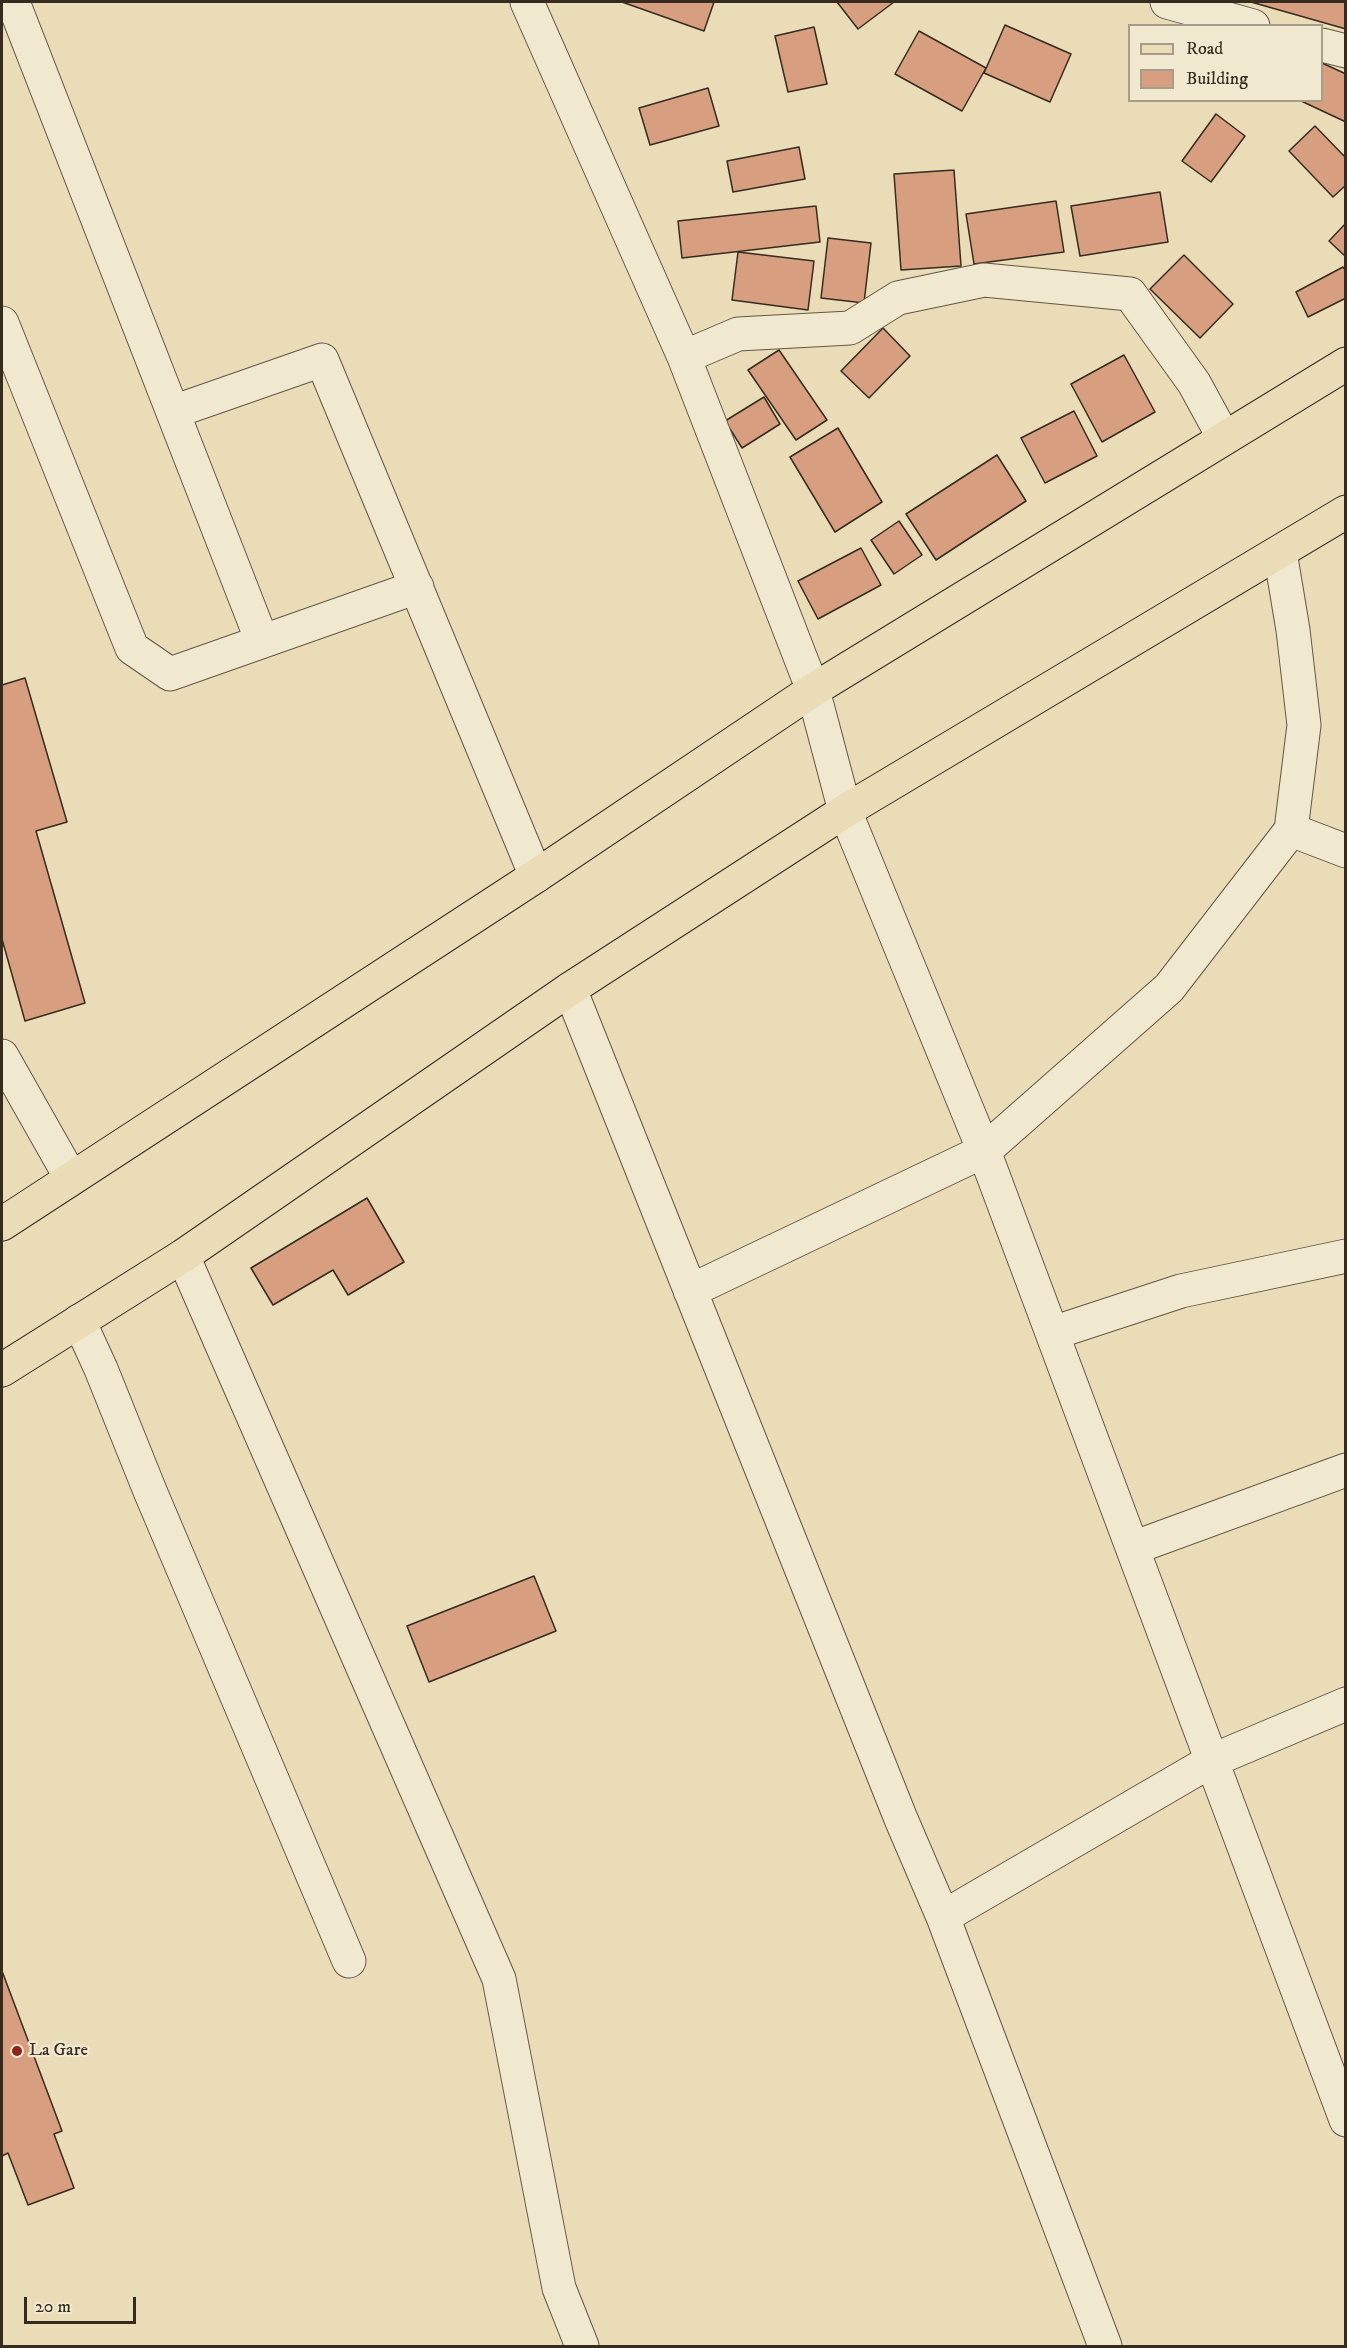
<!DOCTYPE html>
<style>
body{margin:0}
#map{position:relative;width:1347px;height:2348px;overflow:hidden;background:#eadcb7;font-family:"IM FELL DW Pica",serif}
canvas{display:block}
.frame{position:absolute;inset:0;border:3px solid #362b1f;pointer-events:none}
.legend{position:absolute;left:1128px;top:24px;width:195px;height:78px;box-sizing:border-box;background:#f1e8d0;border:2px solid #a69c89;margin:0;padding:8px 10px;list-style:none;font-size:18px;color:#362b1f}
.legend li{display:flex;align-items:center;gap:12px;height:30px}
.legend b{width:30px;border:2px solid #a69c89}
.scale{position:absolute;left:24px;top:2297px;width:112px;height:27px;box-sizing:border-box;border:3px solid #362b1f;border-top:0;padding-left:8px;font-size:18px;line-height:21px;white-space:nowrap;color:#362b1f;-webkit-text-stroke:4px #f1e8d0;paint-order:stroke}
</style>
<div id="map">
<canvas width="1347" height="2348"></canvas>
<div class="frame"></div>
<ul class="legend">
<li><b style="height:8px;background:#eadcb7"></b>Road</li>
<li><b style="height:16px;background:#d79f80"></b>Building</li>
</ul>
<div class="scale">20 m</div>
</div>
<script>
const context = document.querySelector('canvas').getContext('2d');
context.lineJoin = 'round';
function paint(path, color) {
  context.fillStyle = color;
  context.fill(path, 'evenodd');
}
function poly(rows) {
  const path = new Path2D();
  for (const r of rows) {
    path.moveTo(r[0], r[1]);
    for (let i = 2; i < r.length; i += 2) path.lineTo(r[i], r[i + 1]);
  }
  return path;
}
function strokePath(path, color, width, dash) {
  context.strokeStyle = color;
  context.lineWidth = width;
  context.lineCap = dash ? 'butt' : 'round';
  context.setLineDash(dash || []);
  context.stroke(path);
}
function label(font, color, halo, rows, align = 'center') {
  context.font = font + ' "IM FELL DW Pica",serif';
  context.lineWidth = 4.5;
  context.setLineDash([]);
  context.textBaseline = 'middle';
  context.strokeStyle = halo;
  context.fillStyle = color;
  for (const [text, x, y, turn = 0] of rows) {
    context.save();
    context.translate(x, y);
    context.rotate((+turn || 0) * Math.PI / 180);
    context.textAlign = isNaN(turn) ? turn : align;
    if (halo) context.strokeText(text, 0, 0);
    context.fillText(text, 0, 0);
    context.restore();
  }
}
const building = poly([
 [622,2,714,2,704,31,622,2],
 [837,2,894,2,858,29,837,2],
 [1251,2,1346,2,1346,29,1251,2],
 [1005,25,1071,54,1050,102,984,73,1005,25],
 [814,27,827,84,788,92,775,36,814,27],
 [919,31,986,68,962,111,895,74,919,31],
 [1322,63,1346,74,1346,122,1299,100,1322,100,1322,63],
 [708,88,719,126,650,145,639,108,708,88],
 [1216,114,1245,136,1211,182,1182,161,1216,114],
 [1315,126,1346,158,1346,185,1333,197,1289,151,1315,126],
 [799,147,805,179,733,192,727,161,799,147],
 [954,170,961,266,901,270,894,174,954,170],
 [1160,192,1168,242,1080,256,1071,206,1160,192],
 [1056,201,1064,252,974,264,966,214,1056,201],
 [816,206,820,242,682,258,678,221,816,206],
 [1346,223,1346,257,1329,241,1346,223],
 [828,238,871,243,864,303,821,298,828,238],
 [738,252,814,261,808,310,732,300,738,252],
 [1184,255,1233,304,1200,338,1150,289,1184,255],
 [1343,267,1346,271,1346,298,1308,317,1296,292,1343,267],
 [883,328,910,356,869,398,841,371,883,328],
 [779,350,827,420,796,440,748,370,779,350],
 [1124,355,1155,412,1102,442,1071,384,1124,355],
 [764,397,780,424,742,448,725,421,764,397],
 [1074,411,1097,456,1045,483,1021,438,1074,411],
 [838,428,882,502,835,532,790,457,838,428],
 [997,455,1026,501,936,560,906,514,997,455],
 [899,521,922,555,894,574,871,540,899,521],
 [861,548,881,585,818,619,798,581,861,548],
 [25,678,67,822,36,831,85,1003,25,1021,2,939,2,685,25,678],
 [367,1198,404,1262,348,1295,333,1270,273,1305,251,1268,367,1198],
 [534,1576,556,1631,429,1682,407,1626,534,1576],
 [2,1971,62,2131,54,2134,74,2188,28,2205,8,2153,2,2156,2,1971]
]);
paint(building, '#d79f80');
strokePath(building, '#362b1f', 1.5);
const minor = poly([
 [13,2,262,641],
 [527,2,684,357,813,690,845,811,984,1151,1346,2120],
 [1167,2,1253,26],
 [1322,45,1346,51],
 [2,323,132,648,170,674,417,587],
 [684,357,738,334,850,328,898,298,984,280,1130,294,1194,383,1224,438],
 [173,412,322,360,536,876],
 [1280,552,1293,630,1304,725,1291,830],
 [570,989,901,1819,943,1917,1105,2346],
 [2,1056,71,1178],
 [183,1256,499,1979,559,2288,582,2346],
 [690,1291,984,1151,1169,988,1291,830,1346,851],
 [79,1321,101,1369,150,1491,349,1961],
 [1053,1333,1181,1291,1346,1256],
 [1133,1548,1346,1470],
 [943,1917,1211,1761,1346,1704]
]);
const major = poly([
 [2,1224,536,876,813,690,1346,364],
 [2,1370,183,1256,570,989,845,811,1346,512]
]);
strokePath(minor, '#635745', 35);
strokePath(major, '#362b1f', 35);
strokePath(minor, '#f1e8d0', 33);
strokePath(major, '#eadcb7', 33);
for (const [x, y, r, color] of [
 [17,2051,6,"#8f2418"]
]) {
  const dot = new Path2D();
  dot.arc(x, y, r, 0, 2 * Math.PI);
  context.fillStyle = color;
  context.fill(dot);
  strokePath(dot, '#f1e8d0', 2);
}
label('18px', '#362b1f', '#f1e8d0', [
 ["La Gare",29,2051]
], 'left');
</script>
